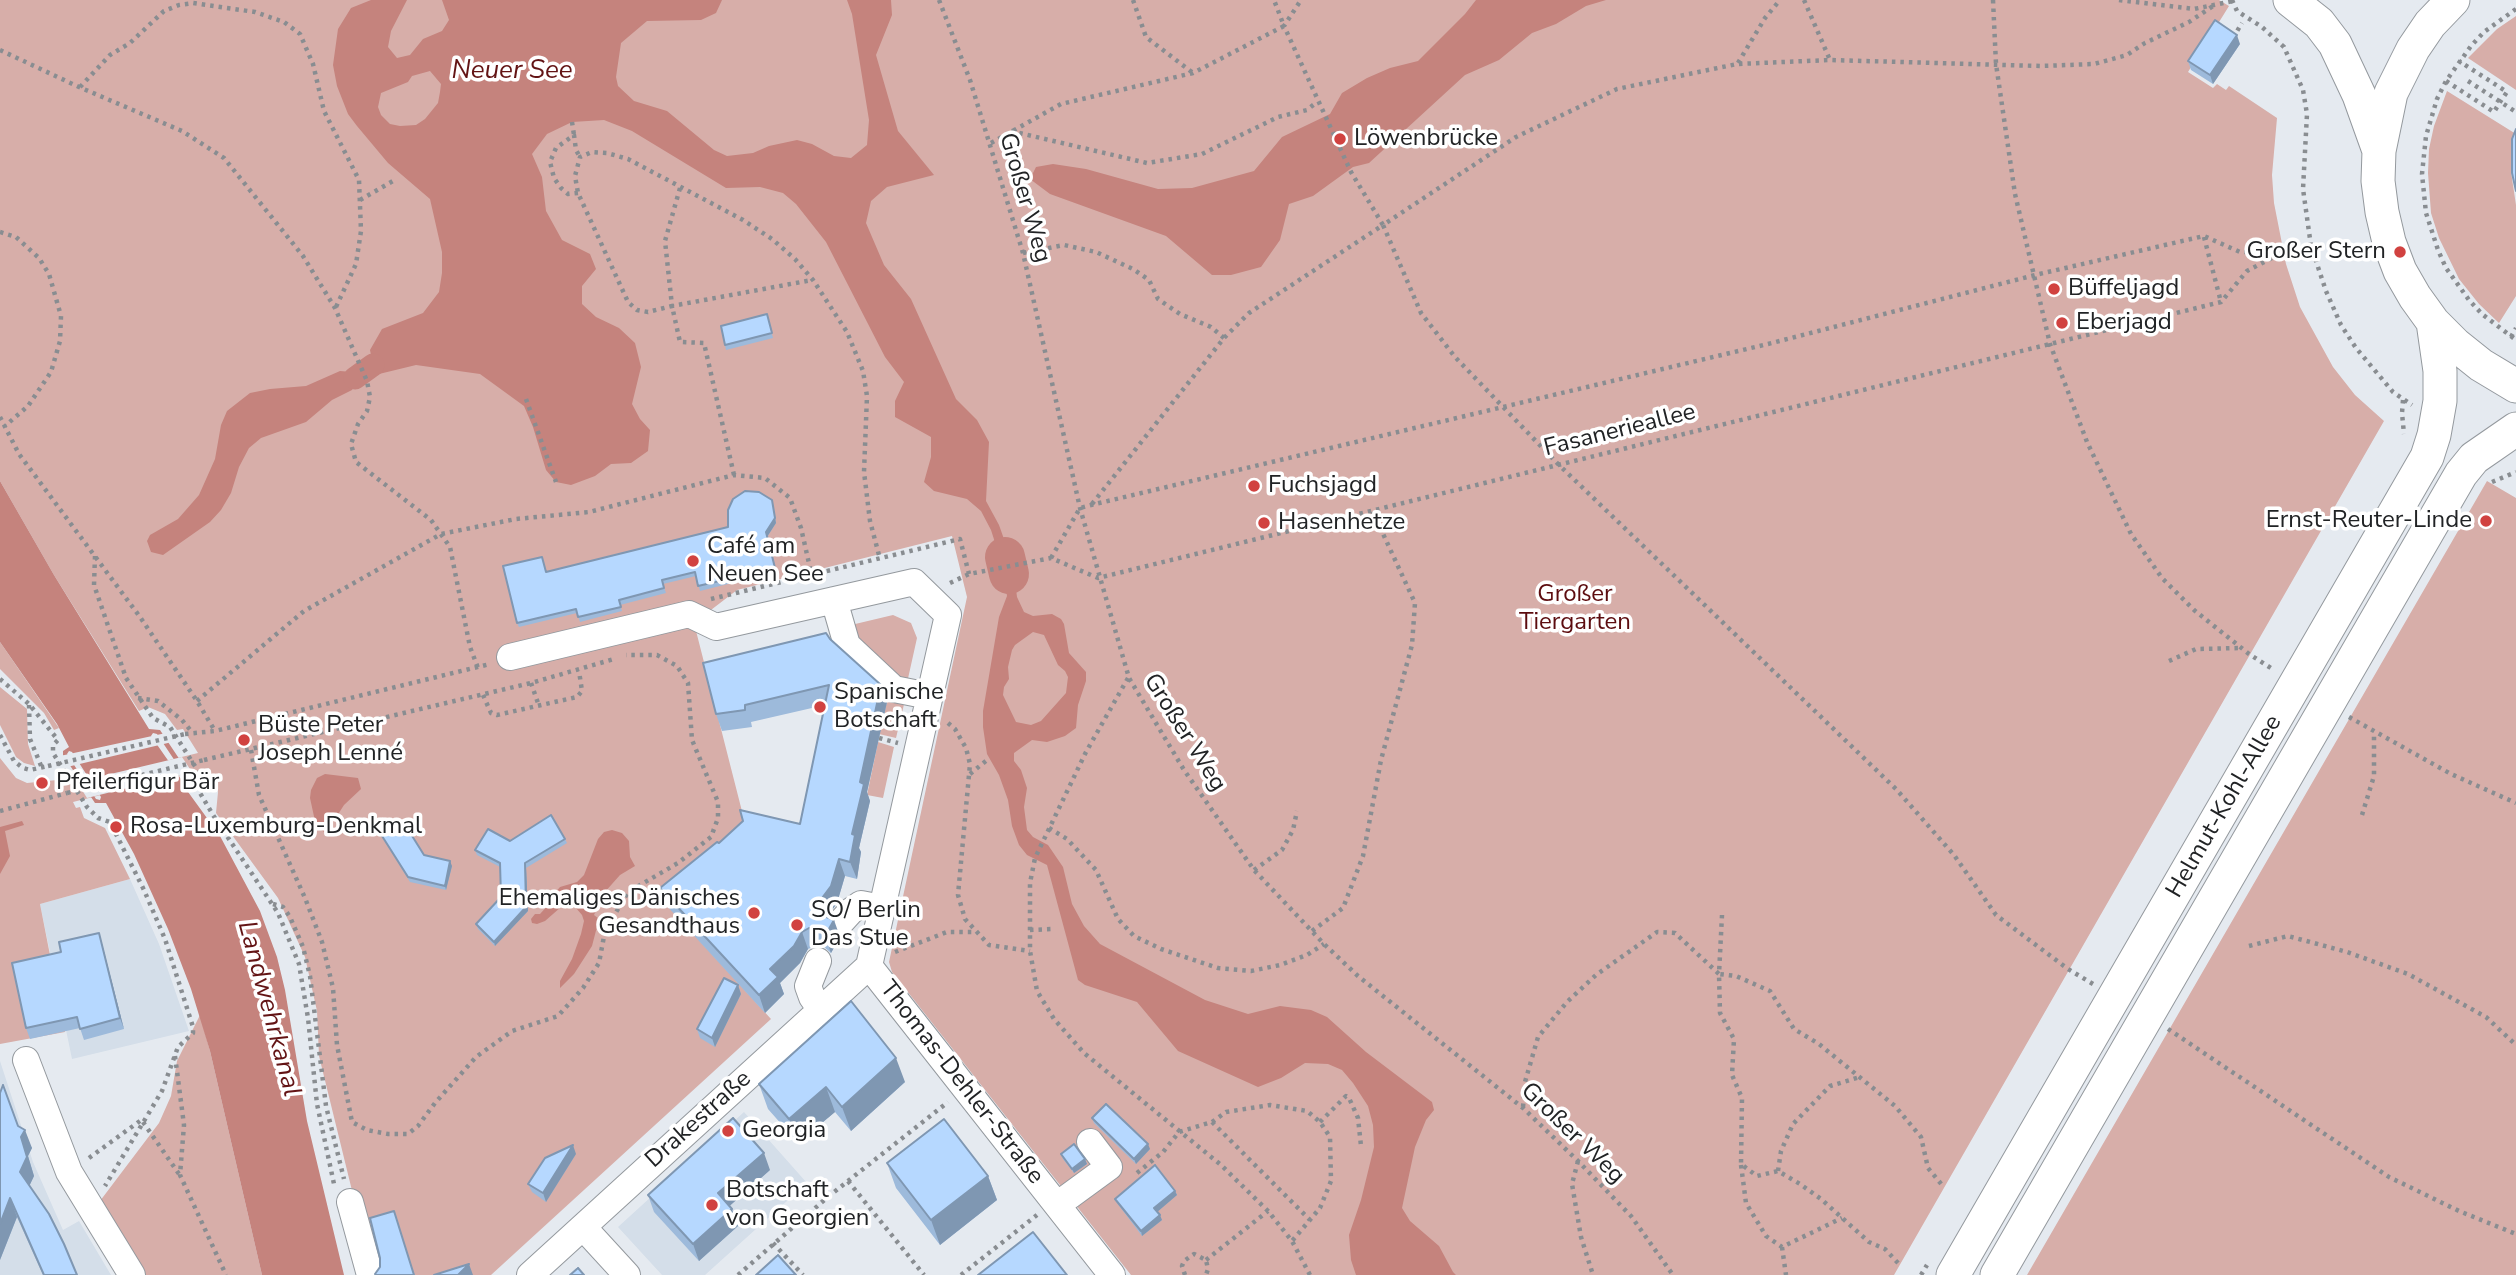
<!DOCTYPE html>
<meta charset="utf-8">
<style>
body{margin:0}
canvas{display:block;background:#e5eaf0}
</style>
<canvas width="2516" height="1275"></canvas>
<script>
const context = document.querySelector('canvas').getContext('2d');
context.lineJoin = 'round';
function paint(path, color) {
  context.fillStyle = color;
  context.fill(path, 'evenodd');
}
function poly(rows) {
  const path = new Path2D();
  for (const r of rows) {
    path.moveTo(r[0], r[1]);
    for (let i = 2; i < r.length; i += 2) path.lineTo(r[i], r[i + 1]);
  }
  return path;
}
function strokePath(path, color, width, dash) {
  context.strokeStyle = color;
  context.lineWidth = width;
  context.lineCap = dash ? 'butt' : 'round';
  context.setLineDash(dash || []);
  context.stroke(path);
}
function label(font, color, halo, rows, align = 'center') {
  context.font = font + ' "Nunito Sans",sans-serif';
  context.lineWidth = 7;
  context.setLineDash([]);
  context.textBaseline = 'middle';
  context.strokeStyle = halo;
  context.fillStyle = color;
  for (const [text, x, y, turn = 0] of rows) {
    context.save();
    context.translate(x, y);
    context.rotate((+turn || 0) * Math.PI / 180);
    context.textAlign = isNaN(turn) ? turn : align;
    if (halo) context.strokeText(text, 0, 0);
    context.fillText(text, 0, 0);
    context.restore();
  }
}
paint(poly([
 [130,879,159,944,189,1031,72,1059,40,904],
 [0,1061,33,1162,63,1230,79,1221,111,1275,0,1275],
 [744,1112,807,1183,705,1275,662,1275,618,1227]
]), '#d4dee9');
paint(poly([
 [0,0,2219,0,2229,6,2188,72,2213,88,2217,84,2226,90,2229,86,2277,118,2272,175,2274,203,2286,264,2300,307,2333,367,2355,395,2384,421,1894,1275,1131,1275,892,972,889,962,967,597,952,536,737,590,694,623,746,827,667,905,771,1019,491,1275,377,1275,358,1215,319,1056,317,1011,305,957,278,898,216,813,218,792,209,768,73,802,76,808,80,807,84,818,105,828,130,879,40,904,65,1032,0,1044,0,758,16,778,27,783,57,780,62,786,198,753,183,729,177,730,165,714,148,707,139,711,54,575,0,481],
 [2516,16,2516,90,2468,58,2497,29],
 [2447,91,2516,134,2511,172,2516,205,2516,296,2499,323,2479,304,2459,279,2439,238,2431,213,2428,173,2429,149,2434,126],
 [2487,481,2516,498,2516,1275,2027,1275],
 [893,615,911,623,917,638,907,683,855,641,851,625],
 [0,642,59,728,54,730,44,713,0,669],
 [0,687,27,709,28,744,35,766,24,763,16,757,0,725],
 [888,697,905,700,896,738,879,734],
 [878,742,894,747,883,798,867,795],
 [200,1015,210,1051,262,1275,143,1275,100,1201,159,1123,171,1096,177,1061]
]), '#d7aea9');
paint(poly([
 [371,0,407,0,391,31,388,47,397,58,410,55,423,39,442,31,449,20,442,0,722,0,716,13,701,20,647,21,621,43,616,77,618,86,634,101,667,111,714,150,727,156,753,153,769,146,797,140,812,144,834,156,851,158,867,145,869,120,852,14,847,0,891,0,892,15,876,55,898,131,934,175,887,187,871,201,866,223,884,265,911,299,956,399,977,420,989,442,986,501,999,525,1010,556,1000,558,991,530,981,511,967,499,934,491,924,482,931,457,931,437,895,417,895,401,904,382,885,357,826,242,796,204,783,193,760,187,726,188,632,131,604,120,572,122,547,134,532,154,542,177,546,211,562,240,590,254,596,269,582,286,582,304,596,317,619,328,635,343,641,367,632,404,640,419,650,430,648,451,631,463,611,464,595,476,571,485,556,482,546,470,533,427,524,406,480,374,416,365,379,374,373,365,370,350,382,329,423,313,439,292,442,273,442,252,430,199,388,163,357,126,348,114,337,86,333,65,338,29,351,8],
 [430,71,441,84,440,92,438,103,425,119,416,125,400,126,390,124,381,115,378,107,381,93,408,82,412,76],
 [1476,0,1606,0,1586,6,1556,24,1532,33,1499,60,1465,75,1369,163,1353,167,1313,196,1289,204,1280,240,1261,267,1231,275,1212,275,1166,236,1050,194,1030,179,1036,167,1053,164,1086,169,1158,189,1192,188,1254,171,1282,137,1330,114,1342,93,1367,78,1390,68,1418,61,1465,14],
 [340,371,352,372,356,384,352,390,332,400,306,422,261,438,249,448,239,467,231,493,221,510,210,522,163,555,151,552,147,541,150,535,178,519,199,495,215,459,221,425,227,411,250,393,270,389,306,386],
 [0,481,54,575,149,729,160,730,190,775,183,785,220,836,260,911,277,957,285,990,307,1121,344,1275,262,1275,210,1051,191,989,168,929,134,854,106,803,95,803,63,755,63,751,69,747,57,724,0,642],
 [153,733,157,734,185,776,184,779,181,779,151,736],
 [69,751,72,752,101,797,100,800,96,799,67,754],
 [1014,573,1017,597,1024,612,1033,616,1052,614,1061,619,1064,624,1069,653,1086,672,1086,681,1078,705,1076,728,1065,736,1047,742,1032,740,1014,753,1014,761,1021,770,1027,788,1024,807,1027,830,1033,837,1048,845,1063,867,1072,904,1084,926,1100,944,1205,1000,1248,1014,1280,1006,1311,1010,1327,1017,1366,1052,1432,1102,1434,1110,1426,1120,1415,1147,1402,1208,1410,1221,1439,1246,1453,1272,1456,1275,1356,1275,1351,1260,1349,1235,1361,1200,1374,1147,1373,1125,1368,1106,1353,1083,1342,1070,1328,1064,1305,1063,1281,1078,1258,1087,1178,1051,1137,1002,1085,985,1078,980,1047,865,1027,855,1019,845,1012,826,1008,800,999,775,987,754,983,727,983,711,999,617,1007,596,1004,576],
 [1033,632,1044,635,1058,665,1065,671,1068,677,1066,693,1041,721,1031,725,1016,722,1003,695,1004,687,1009,679,1008,667,1012,650,1015,645],
 [325,774,358,778,361,789,344,805,326,833,321,830,315,821,310,798,311,790,317,778],
 [22,821,24,825,5,831,10,856,0,874,0,827],
 [612,830,622,833,629,841,630,857,635,866,620,875,604,893,594,915,599,919,592,946,574,974,560,988,560,981,572,959,581,934,584,921,582,915,576,908,567,905,561,907,545,921,537,924,532,923,531,919,535,914,540,914,551,902,554,894,560,887,577,882,584,875,598,839,604,832]
]), '#c5837d');
paint(poly([
 [166,733,172,742,67,767,60,756],
 [182,757,192,772,87,798,77,782]
]), '#e5eaf0');
strokePath(poly([
 [355,378,373,365]
]), '#c5837d', 23);
strokePath(poly([
 [1005,557,1009,574]
]), '#c5837d', 40);
const minor = poly([
 [834,600,847,645,894,689,929,696],
 [510,657,689,614,716,627,914,582,948,615,869,966],
 [841,922,851,911,861,904,882,908],
 [818,961,808,986,812,997,821,1010],
 [869,966,1112,1275],
 [26,1060,69,1172,132,1275],
 [350,1202,370,1275],
 [1057,1205,1109,1167,1090,1142],
 [583,1227,627,1275],
 [530,1275,869,966]
]);
const major = poly([
 [2290,0,2319,23,2335,44,2359,95,2378,148],
 [2453,0,2430,24,2413,49,2391,93,2379,151,2378,181,2382,212,2389,242,2400,271,2415,297,2433,322,2456,345,2481,365,2516,386],
 [1953,1275,2427,457,2434,435,2440,401,2440,371,2433,322],
 [1997,1275,2461,474,2474,458,2516,429]
]);
strokePath(minor, '#94999e', 28);
strokePath(major, '#94999e', 35);
strokePath(poly([
 [939,0,970,80,1023,253,1080,508,1129,678,1184,770,1254,870,1324,944,1358,976,1523,1108,1578,1161,1631,1216,1673,1275],
 [1133,0,1146,37,1193,73],
 [1804,0,1830,60],
 [1993,0,1996,64,2015,194,2050,344,2087,442,2131,534,2162,578,2194,610,2249,654,2274,670],
 [2119,0,2194,9,2233,1],
 [2232,0,2237,11,2262,27,2284,47,2303,90,2307,114,2303,189,2311,246,2326,291,2341,325,2356,348,2393,392,2412,405],
 [2516,9,2484,32,2471,46,2446,81,2437,99,2426,136,2422,174,2426,213,2438,250,2446,268,2469,300,2482,314,2516,340],
 [2233,38,2242,23],
 [0,50,79,87,182,131,224,158,303,256,335,308,367,381,370,397,367,411,358,424,351,444,356,462,431,520,450,547,470,647,478,668],
 [1738,63,1765,18,1780,0],
 [2446,81,2494,112,2500,102,2507,92,2459,61],
 [2468,81,2516,112],
 [80,87,110,55,130,43,164,11,179,5,193,3,255,12,284,22,300,34,313,64,324,111,359,180,361,231,356,264,336,307],
 [572,122,574,135],
 [1011,131,1147,163,1202,154,1278,117,1307,110,1317,102],
 [991,143,1061,104,1193,73,1284,26,1274,0],
 [680,188,665,241,672,306,812,280],
 [578,193,568,194,561,188,554,178,550,162,556,148,574,135,576,150,580,157],
 [360,200,393,181],
 [0,232,16,237,39,258,49,274,61,316,60,341,51,372,28,406,5,426],
 [2204,237,2221,302],
 [1023,253,1064,245,1096,252,1133,269,1149,280,1158,299,1180,314,1211,327,1224,338],
 [2511,337,2516,328],
 [526,399,556,482],
 [2403,400,2402,413,2404,434],
 [0,417,19,454,140,617,197,701,215,731],
 [734,475,704,343,680,342,672,306,648,312,637,310,628,302,578,193,575,176,580,157,592,152,607,153,628,159,743,220,772,239,795,259,813,280,847,332,863,371,867,396,864,472,870,521,880,559],
 [2492,482,2516,472],
 [1092,504,1224,338,1249,313,1383,225,1351,172,1284,26,1301,0],
 [95,556,94,585,126,678,153,718,170,727,200,774,196,786,213,815,278,913,299,964,308,1018,317,1104,334,1184],
 [1051,558,1080,508,1091,505,1772,343,2035,275,2204,236,2240,252,2281,252],
 [950,583,969,574,1051,558,1098,578,2221,302,2247,271,2283,252,2311,246],
 [711,599,960,539,969,574],
 [2169,661,2196,649,2241,648],
 [1128,678,1086,752,1035,858,1030,883,1030,951,1037,991,1054,1019,1084,1053,1221,1165,1268,1211,1292,1241,1310,1275],
 [0,679,29,704,58,740,53,745,53,753,87,807,98,818,110,822,144,890,165,939,193,1027,193,1033,178,1047,162,1091,105,1186],
 [531,683,539,706],
 [483,695,491,713,497,715,577,697,582,691,579,671],
 [138,698,158,701,182,720,192,732],
 [197,701,304,611,441,534,516,519,589,512,734,475,765,478,790,498,801,528,813,581],
 [29,705,30,739,42,768],
 [2349,717,2451,774,2516,803],
 [948,723,955,729,966,748,970,764,958,895,965,919,989,945,1030,951],
 [185,734,215,731,490,664],
 [0,735,14,761,23,768,30,770,48,766],
 [879,738,898,743],
 [251,750,259,795,305,898,322,942,333,988,337,1045,352,1122,367,1130,388,1134,408,1134,418,1126,435,1103,476,1057,512,1031,558,1016,583,988,599,963,605,931,628,892,678,863,711,837,718,818,718,802,692,740,688,683,677,666,657,655,626,655],
 [204,760,531,683,614,659],
 [970,774,987,760],
 [0,811,67,793],
 [2362,815,2374,776,2374,732],
 [1049,828,1067,839,1096,870,1118,919,1134,936,1161,949,1218,968,1251,971,1280,965,1307,955,1324,944],
 [1254,870,1282,850,1293,830,1297,811],
 [273,904,283,907,290,917,303,947,310,976,326,1106,344,1179],
 [1030,930,1053,929],
 [1312,931,1343,908,1363,856,1381,760,1412,645,1415,603,1372,510],
 [2249,946,2288,936,2347,952,2408,974,2486,1017,2516,1045],
 [895,952,947,932,974,932],
 [2093,984,2068,969,1996,915,1954,855,1896,789,1558,464,1455,357,1421,313,1383,225,1516,137,1617,89,1737,64,1830,60,2041,66,2094,64,2127,55,2145,43,2189,22,2216,4],
 [2168,1029,2389,1177,2459,1211,2516,1234],
 [175,1056,184,1125,180,1175,226,1275],
 [1523,1107,1525,1082,1538,1037,1567,1002,1596,975,1657,932,1675,933,1719,974,1722,915],
 [143,1122,179,1174],
 [1212,1122,1310,1220],
 [1320,1122,1346,1096,1349,1098,1358,1118,1361,1146],
 [89,1158,144,1118],
 [1578,1161,1572,1184,1581,1237,1593,1275],
 [1741,1165,1746,1203,1766,1236,1782,1247,1842,1218],
 [1778,1171,1781,1151,1793,1124,1830,1086,1860,1077],
 [1137,1173,1163,1152,1179,1132,1212,1122,1226,1112,1270,1105,1307,1111,1320,1122,1330,1137,1331,1181,1320,1208,1292,1241],
 [848,1181,924,1275],
 [773,1243,803,1275],
 [1782,1247,1786,1275],
 [1206,1260,1268,1211],
 [1898,1263,1885,1249,1869,1242,1821,1199,1800,1184,1778,1171,1757,1176,1741,1164,1742,1098,1732,1075,1734,1039,1720,1013,1719,974,1736,976,1770,991,1794,1029,1819,1044,1895,1106,1921,1137,1928,1168,1942,1185],
 [738,1275,829,1196,948,1102],
 [961,1275,1037,1215],
 [1185,1275,1182,1266,1184,1261,1194,1254,1206,1260,1208,1269,1206,1275],
 [1921,1275,1927,1265]
]), '#898d91', 4.5, [3.5, 5]);
strokePath(minor, '#fff', 26);
strokePath(major, '#fff', 33);
strokePath(poly([
 [48,766,185,734],
 [67,793,204,760]
]), '#898d91', 4.5, [3.5, 5]);
paint(poly([
 [2240,44,2213,84,2191,70,2188,61],
 [768,318,773,338,726,350,725,345],
 [772,500,776,523,767,537,776,572,700,591,696,576,663,584,666,593,620,605,622,611,580,622,577,613,519,627,517,623,547,572,728,527],
 [830,639,887,702,867,792,870,801,859,848,861,852,857,879,845,876,837,903,827,917,840,937,831,953,823,946,815,946,808,949,800,963,780,983,784,994,765,1013,666,905,660,888,719,843,800,824,825,705,751,722,752,727,722,731,716,714],
 [382,836,424,855,452,866,446,890,410,882,384,840],
 [565,839,567,843,526,868,528,911,495,946,478,929,476,924,501,897,500,867,477,855,475,850,510,841],
 [102,944,124,1029,84,1040,80,1028,30,1039,26,1028],
 [738,985,741,994,715,1047,700,1038,697,1029],
 [905,1082,851,1131,835,1112,798,1143,768,1109,759,1084],
 [1092,1118,1150,1149,1136,1164,1094,1123],
 [18,1126,32,1148,28,1156,34,1176,29,1186,77,1275,43,1275,17,1217,0,1260],
 [576,1154,546,1202,532,1192,528,1184],
 [1061,1154,1085,1159,1087,1164,1074,1173,1063,1159],
 [887,1163,988,1176,997,1200,940,1245,896,1188],
 [770,1170,729,1206,738,1226,699,1261,654,1212,648,1195],
 [1175,1191,1177,1195,1157,1212,1162,1220,1142,1236,1117,1203,1115,1199]
]), '#9dbadb');
paint(poly([
 [2237,35,2240,44,2213,84,2210,75],
 [772,500,776,523,767,537,776,572,766,532],
 [881,685,887,702,867,792,870,801,859,848,861,852,857,879,850,862,852,834,860,782],
 [839,859,845,876,837,903,826,919,834,920,840,937,831,953,825,936,819,902],
 [450,861,452,866,446,890,445,886],
 [525,863,526,868,528,911,495,946,494,942],
 [802,932,808,949,800,963,780,983,784,994,765,1013,759,995,770,969],
 [99,933,102,944,124,1029,120,1018],
 [738,985,741,994,715,1047,712,1038],
 [896,1058,905,1082,851,1131,842,1107],
 [826,1087,835,1112,798,1143,789,1119],
 [25,1130,32,1148,28,1156,34,1176,27,1191,20,1172,21,1136],
 [1148,1144,1150,1149,1136,1164,1134,1159],
 [573,1145,576,1154,546,1202,543,1193],
 [764,1153,770,1170,724,1211,718,1193],
 [1085,1159,1087,1164,1074,1173,1072,1169],
 [988,1176,997,1200,940,1245,931,1220],
 [1175,1191,1177,1195,1156,1213,1154,1208],
 [10,1198,17,1217,0,1260,0,1224],
 [732,1209,738,1226,699,1261,693,1244],
 [1160,1215,1162,1220,1142,1236,1141,1231],
 [469,1264,473,1275,458,1275]
]), '#7f97b2');
const building = poly([
 [2215,20,2237,35,2210,75,2188,61,2215,20],
 [2516,129,2516,191,2512,173,2512,139,2516,129],
 [767,314,772,333,725,345,721,326,767,314],
 [745,491,759,492,772,500,775,518,766,532,775,568,698,586,695,572,662,580,664,588,619,600,621,607,578,617,576,609,517,623,503,566,542,557,546,572,728,527,728,510,733,499,745,491],
 [826,633,830,639,881,685,860,782,864,784,852,834,855,835,850,862,839,859,831,886,819,902,824,916,834,920,825,936,817,929,809,928,802,932,794,946,770,969,778,977,759,995,660,888,717,842,719,843,743,821,740,810,800,824,829,685,745,705,745,710,716,714,703,663,826,633],
 [551,815,565,839,525,863,526,907,494,942,476,924,501,897,500,863,475,850,488,829,510,841,551,815],
 [404,823,424,855,450,861,445,886,408,877,382,836,404,823],
 [99,933,120,1018,80,1029,77,1017,26,1028,12,963,61,952,59,942,99,933],
 [724,978,738,985,712,1038,697,1029,724,978],
 [851,1001,896,1058,842,1107,826,1087,789,1119,759,1084,851,1001],
 [3,1085,18,1126,25,1130,21,1137,27,1157,20,1172,49,1214,64,1244,77,1275,44,1275,10,1198,0,1224,0,1093,3,1085],
 [1106,1104,1148,1144,1134,1159,1092,1118,1106,1104],
 [733,1118,764,1153,718,1193,732,1209,693,1244,648,1195,733,1118],
 [944,1119,988,1176,931,1220,887,1163,944,1119],
 [1074,1144,1085,1159,1072,1169,1061,1154,1074,1144],
 [573,1145,543,1193,528,1184,545,1158,573,1145],
 [1155,1165,1175,1191,1154,1208,1160,1215,1141,1231,1115,1199,1155,1165],
 [394,1211,414,1275,376,1275,375,1274,380,1267,380,1258,370,1218,394,1211],
 [1033,1232,1067,1275,978,1275,1033,1232],
 [778,1255,796,1275,756,1275,778,1255],
 [469,1264,458,1275,434,1275,469,1264],
 [578,1268,584,1275,570,1275,578,1268]
]);
paint(building, '#b6d8ff');
strokePath(building, '#7f97b2', 2);
for (const [x, y, r, color] of [
 [1340,139,7,"#d14240"],
 [2400,252,7,"#d14240"],
 [2054,289,7,"#d14240"],
 [2062,323,7,"#d14240"],
 [1254,486,7,"#d14240"],
 [2486,521,7,"#d14240"],
 [1264,523,7,"#d14240"],
 [693,561,7,"#d14240"],
 [820,707,7,"#d14240"],
 [244,740,7,"#d14240"],
 [42,783,7,"#d14240"],
 [116,827,7,"#d14240"],
 [754,913,7,"#d14240"],
 [797,925,7,"#d14240"],
 [728,1131,7,"#d14240"],
 [712,1205,7,"#d14240"]
]) {
  const dot = new Path2D();
  dot.arc(x, y, r, 0, 2 * Math.PI);
  context.fillStyle = color;
  context.fill(dot);
  strokePath(dot, '#fff', 2.5);
}
label('24px', '#212325', '#fff', [
 ["Löwenbrücke",1354,139],
 ["Großer Stern",2386,252,"right"],
 ["Büffeljagd",2068,289],
 ["Eberjagd",2076,323],
 ["Fuchsjagd",1268,486],
 ["Ernst-Reuter-Linde",2472,521,"right"],
 ["Hasenhetze",1278,523],
 ["Café am",707,547],
 ["Neuen See",707,575],
 ["Spanische",834,693],
 ["Botschaft",834,721],
 ["Büste Peter",258,726],
 ["Joseph Lenné",258,754],
 ["Pfeilerfigur Bär",56,783],
 ["Rosa-Luxemburg-Denkmal",130,827],
 ["Ehemaliges Dänisches",740,899,"right"],
 ["Gesandthaus",740,927,"right"],
 ["SO/ Berlin",811,911],
 ["Das Stue",811,939],
 ["Georgia",742,1131],
 ["Botschaft",726,1191],
 ["von Georgien",726,1219]
], 'left');
label('24px', '#212325', '#fff', [
 ["Großer Weg",1024,198,74],
 ["Fasanerieallee",1620,431,-14],
 ["Großer Weg",1184,733,58],
 ["Helmut-Kohl-Allee",2225,807,-60],
 ["Thomas-Dehler-Straße",961,1083,52],
 ["Drakestraße",699,1120,-42],
 ["Großer Weg",1572,1134,44]
]);
label('24px', '#5c0c0f', '#fff', [
 ["Großer",1575,595],
 ["Tiergarten",1575,623]
]);
label('italic 26px', '#631415', '#fff', [
 ["Neuer See",512,72],
 ["Landwehrkanal",268,1009,75]
]);
</script>
